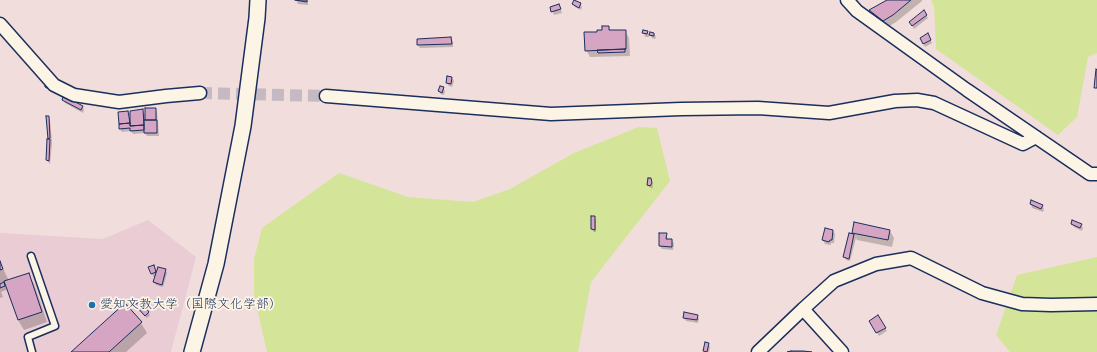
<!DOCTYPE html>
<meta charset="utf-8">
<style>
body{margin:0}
canvas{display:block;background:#f1dddb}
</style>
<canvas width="1097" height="352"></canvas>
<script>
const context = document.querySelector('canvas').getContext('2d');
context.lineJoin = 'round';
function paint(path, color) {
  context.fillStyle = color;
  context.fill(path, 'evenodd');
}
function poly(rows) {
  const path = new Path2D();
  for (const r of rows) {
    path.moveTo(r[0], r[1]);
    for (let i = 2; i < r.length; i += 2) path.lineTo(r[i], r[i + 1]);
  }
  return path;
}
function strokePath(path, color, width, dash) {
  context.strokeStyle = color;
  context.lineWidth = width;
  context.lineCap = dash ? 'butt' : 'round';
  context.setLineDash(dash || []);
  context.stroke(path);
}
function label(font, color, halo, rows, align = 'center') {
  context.font = font + ' "Architects Daughter","Klee One",sans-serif';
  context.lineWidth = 3.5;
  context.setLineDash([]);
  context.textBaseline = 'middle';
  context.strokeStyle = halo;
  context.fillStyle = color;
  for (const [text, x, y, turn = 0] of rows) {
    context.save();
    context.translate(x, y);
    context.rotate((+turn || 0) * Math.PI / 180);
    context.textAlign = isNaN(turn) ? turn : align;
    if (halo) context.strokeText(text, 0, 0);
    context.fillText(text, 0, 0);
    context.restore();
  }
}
paint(poly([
 [148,220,196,257,171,352,0,352,0,233,103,239]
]), '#e9ccd4');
paint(poly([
 [931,0,1097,0,1097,53,1088,57,1077,117,1058,135,936,49,934,6],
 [639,127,657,128,670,181,591,282,578,352,267,352,254,295,254,259,262,228,339,173,408,197,473,202,510,189,574,153],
 [1097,257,1097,352,1010,352,996,335,1017,275]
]), '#d4e599');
paint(poly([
 [296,0,308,0,308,5,298,4],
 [889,0,922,0,922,1,896,22,888,27,874,17,870,10],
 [573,4,580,4,582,7,581,10,575,7],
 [551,8,560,8,562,13,554,15],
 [924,11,928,18,914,29,912,25],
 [608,27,611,31,625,31,629,38,630,56,590,57,586,50,598,33],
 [648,32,649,35,649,37,645,37,644,33],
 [654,34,656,37,655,39,652,38,650,35],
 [928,35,932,43,925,47,921,38],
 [451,38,453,42,453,47,420,48,418,45],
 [452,78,454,81,452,87,449,86,447,83],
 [443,88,445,91,444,95,441,94,439,91],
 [64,97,83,107,84,110,83,113,65,103,63,100],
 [155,109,157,112,159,136,147,136,145,133,133,134,131,131,122,132,120,129,127,112,129,117,132,117,143,111,145,115],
 [48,117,50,120,52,143,50,164,47,160],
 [651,179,653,186,652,189,648,185],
 [1032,201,1042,205,1044,209,1043,212,1032,208,1031,204],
 [594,217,596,220,596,232,594,232,592,229],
 [1072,224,1081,225,1083,228,1082,231,1074,227],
 [833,231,835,234,834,243,831,243,831,245,825,244,823,240],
 [890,231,894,238,892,247,857,240,856,238,850,261,846,260,845,257,850,234,854,235,853,233],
 [660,234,666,234,668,240,672,240,674,244,673,250,662,249,660,246],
 [0,262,9,281,28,274,34,284,47,322,24,330,18,320,8,289,1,292,3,297,0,298],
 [155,270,157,274,165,270,167,273,163,287,156,285,154,282,156,276,154,277,152,274],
 [125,305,141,323,147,333,126,352,73,352],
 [138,309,148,312,150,315,147,318],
 [697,316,699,319,698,323,686,321,684,318],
 [878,317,887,331,879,336,870,321],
 [708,344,710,347,709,352,705,351,704,352,704,351]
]), '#0003');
const building = poly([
 [295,0,307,0,307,2,295,0],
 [574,0,581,3,579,8,572,4,574,0],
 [887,0,911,0,893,15,883,21,869,10,887,0],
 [559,4,561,9,551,12,550,7,559,4],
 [924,10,927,15,912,26,909,22,924,10],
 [602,26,609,26,609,30,626,30,626,49,585,51,584,32,597,32,597,30,602,30,602,26],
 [643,30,648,31,647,34,642,33,643,30],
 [650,32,654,33,654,36,649,35,650,32],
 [928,33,931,40,923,44,920,38,928,33],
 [451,37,452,44,417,45,417,39,451,37],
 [625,49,625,52,598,53,597,50,625,49],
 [1096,69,1097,70,1097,88,1094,88,1096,69],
 [447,76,452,77,451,84,446,83,447,76],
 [45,86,83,106,81,110,62,100,63,97,45,87,45,86],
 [440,86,444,87,442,93,438,91,440,86],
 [145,108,156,108,156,120,145,120,145,108],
 [143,109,144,125,130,126,130,111,143,109],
 [128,111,130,123,119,124,118,112,128,111],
 [46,116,49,116,50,138,48,139,46,116],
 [144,120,157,120,157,133,144,133,144,120],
 [130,123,130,126,144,125,144,130,130,131,130,128,119,129,119,124,130,123],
 [47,139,50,139,49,161,46,160,47,139],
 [648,178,651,178,652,183,650,186,647,185,648,178],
 [1031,200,1043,205,1041,209,1030,204,1031,200],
 [591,216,595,216,595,230,591,229,591,216],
 [1072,220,1082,224,1080,228,1071,224,1072,220],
 [854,222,890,230,888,240,852,233,854,222],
 [825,228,833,230,832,240,830,240,829,242,822,240,825,228],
 [659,233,667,233,666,239,672,239,672,247,659,246,659,233],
 [849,233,854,234,849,259,843,257,849,233],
 [0,261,3,269,0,270,0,261],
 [154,265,156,272,151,274,148,267,154,265],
 [158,267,166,269,162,285,153,282,158,267],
 [29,273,42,312,18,320,4,281,29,273],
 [4,282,5,286,0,288,0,284,4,282],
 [140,301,149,312,145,316,135,305,140,301],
 [125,303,142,322,109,352,71,352,125,303],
 [684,312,698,315,697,320,683,318,684,312],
 [878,315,886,328,876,333,869,321,878,315],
 [705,342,709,343,707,352,703,351,705,342],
 [791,351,803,351,812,352,787,352,791,351]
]);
paint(building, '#d6a5c4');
strokePath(building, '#1b2f5e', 1);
strokePath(poly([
 [200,93,326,96]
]), '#c6bac2', 12, [12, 6]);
const service = poly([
 [31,256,55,326,28,337,32,352]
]);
const minor = poly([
 [847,0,857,11,967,90,1090,174,1097,174],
 [0,24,54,85,74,95,119,102,166,96,200,93],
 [326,96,551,114,681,109,758,108,829,113,895,101,917,100,934,103,1023,144,1036,137],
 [803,309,834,281,876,264,911,258,982,293,1022,304,1051,305,1097,304],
 [758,352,803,309,842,352]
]);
const tertiary = poly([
 [192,352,216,264,243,126,257,18,258,0]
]);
strokePath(service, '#1b2f5e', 9);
strokePath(minor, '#1b2f5e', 15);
strokePath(tertiary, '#1b2f5e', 18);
strokePath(service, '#fcf5e5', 6);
strokePath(minor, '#fcf5e5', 12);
strokePath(tertiary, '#fcf5e5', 15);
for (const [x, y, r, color] of [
 [92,305,4,"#1f6fb2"]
]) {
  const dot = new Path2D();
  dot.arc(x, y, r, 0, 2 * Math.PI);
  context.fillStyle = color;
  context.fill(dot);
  strokePath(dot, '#fcf5e5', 1.5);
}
label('13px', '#1b2f5e', '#fcf5e5', [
 ["愛知文教大学（国際文化学部）",100,305]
], 'left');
</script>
